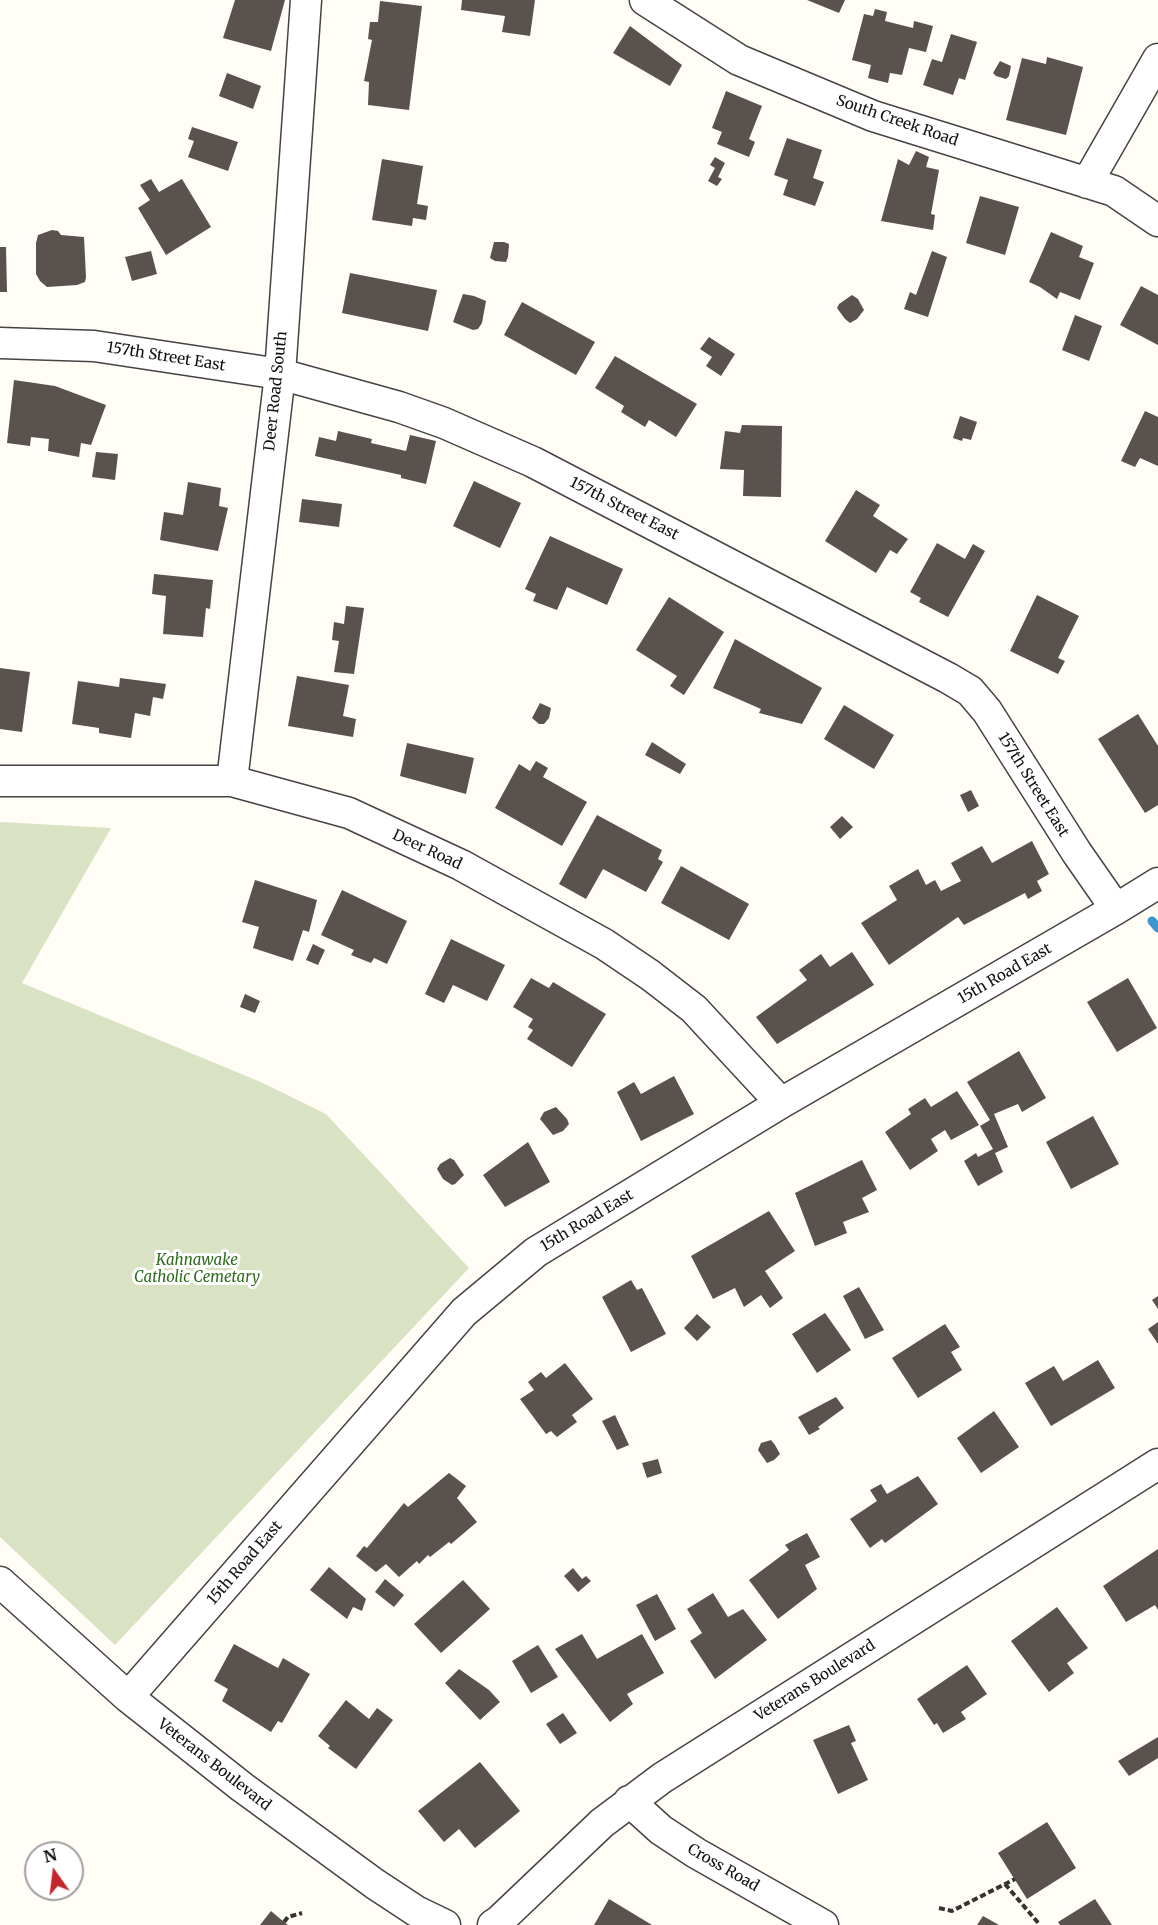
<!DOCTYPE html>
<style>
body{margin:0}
#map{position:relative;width:1158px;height:1925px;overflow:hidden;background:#fffdf5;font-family:Merriweather,serif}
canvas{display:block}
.north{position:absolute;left:24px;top:1841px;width:60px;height:60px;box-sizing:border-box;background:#fff;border:2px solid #a0a0a0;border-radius:50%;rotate:346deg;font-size:16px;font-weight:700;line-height:24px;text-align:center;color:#111}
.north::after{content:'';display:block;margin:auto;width:21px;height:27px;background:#c4262e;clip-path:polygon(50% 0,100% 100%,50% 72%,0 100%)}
</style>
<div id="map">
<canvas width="1158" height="1925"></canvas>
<div class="north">N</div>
</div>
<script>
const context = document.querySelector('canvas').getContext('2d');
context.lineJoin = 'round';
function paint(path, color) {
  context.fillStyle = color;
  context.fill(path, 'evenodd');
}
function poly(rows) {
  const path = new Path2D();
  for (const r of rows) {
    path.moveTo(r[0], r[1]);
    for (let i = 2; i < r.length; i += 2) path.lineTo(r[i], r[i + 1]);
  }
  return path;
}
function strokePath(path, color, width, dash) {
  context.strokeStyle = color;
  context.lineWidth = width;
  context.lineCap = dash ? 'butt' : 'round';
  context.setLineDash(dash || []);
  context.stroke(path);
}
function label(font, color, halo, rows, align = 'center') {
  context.font = font + ' Merriweather,serif';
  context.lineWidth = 6;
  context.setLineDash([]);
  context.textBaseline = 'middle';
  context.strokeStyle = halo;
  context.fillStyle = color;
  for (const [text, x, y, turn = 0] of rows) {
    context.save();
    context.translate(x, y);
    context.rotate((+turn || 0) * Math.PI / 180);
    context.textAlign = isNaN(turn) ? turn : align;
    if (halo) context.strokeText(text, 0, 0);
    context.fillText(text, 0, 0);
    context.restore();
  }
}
paint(poly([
 [0,822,111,828,22,983,263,1083,326,1114,469,1268,115,1645,0,1537]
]), '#d9e3c4');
strokePath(poly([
 [1152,921,1158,928]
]), '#3f96cf', 9);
paint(poly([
 [235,0,285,0,271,51,223,38],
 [462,0,535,0,530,36,502,32,505,16,461,10],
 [807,0,845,0,839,13],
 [380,1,422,6,409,110,368,105,369,82,364,81,372,40,368,39,370,22,378,22],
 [875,9,887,12,885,21,913,28,914,21,933,26,926,52,909,48,902,75,890,73,888,83,868,78,871,65,852,60,864,14,873,16],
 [630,26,682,65,670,86,613,53],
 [951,34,977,42,965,80,959,78,953,95,923,85,932,59,942,62],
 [1047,57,1083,67,1066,135,1006,120,1022,58,1046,64],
 [1000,61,1011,66,1009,76,1006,79,996,76,993,73],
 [227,73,261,86,253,109,219,96],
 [726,91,762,106,749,139,755,142,749,157,717,144,722,132,712,128],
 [192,127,238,142,228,171,188,157,194,141,188,139],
 [787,138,822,150,813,178,824,182,815,206,783,195,788,180,774,175],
 [916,151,929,157,926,167,939,170,931,214,935,215,933,230,881,221,898,159,909,165],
 [715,157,725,163,718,177,722,179,717,186,708,181,715,168,710,165],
 [382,159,423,166,417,204,428,206,426,220,413,218,412,226,372,220],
 [151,179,159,192,182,179,211,227,166,255,138,208,150,200,140,185],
 [980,196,1019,207,1005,255,966,243],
 [52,230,58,231,61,235,84,237,86,277,85,282,77,285,47,287,40,281,36,274,36,243,38,235],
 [1051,232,1083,246,1079,257,1094,263,1080,300,1060,292,1057,299,1040,287,1029,282],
 [494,242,504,242,509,244,508,257,506,262,495,261,490,258],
 [0,247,6,247,7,292,0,292],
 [151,251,157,274,132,281,125,257],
 [932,251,947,257,928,317,904,309,910,292,916,295],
 [350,273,437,290,428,331,342,313],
 [1141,286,1158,295,1158,345,1120,325],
 [463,294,474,296,486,301,482,323,478,329,473,330,453,322],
 [852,295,858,299,864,310,857,319,850,323,845,319,837,308,839,304],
 [522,302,595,342,576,375,504,335],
 [1075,315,1102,326,1089,361,1062,350],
 [709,337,735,354,721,376,706,366,712,357,700,349],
 [615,356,697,404,676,437,649,420,645,427,621,412,624,406,595,388],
 [14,380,55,386,106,405,91,445,81,443,79,457,48,451,49,439,31,437,30,446,7,443],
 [1145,411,1158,417,1158,466,1140,458,1135,467,1121,461],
 [960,416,977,422,971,440,963,438,962,441,953,438],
 [742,425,782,426,781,497,743,496,744,470,720,469,725,431,740,433],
 [338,431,372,439,371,443,406,451,410,435,436,441,426,484,401,478,401,475,315,456,319,437,336,441],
 [96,452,118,454,115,480,92,477],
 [474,481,521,503,500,548,453,526],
 [188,482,221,488,219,506,228,508,218,551,160,540,164,512,183,515],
 [856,490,880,505,873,516,908,539,897,554,890,550,876,573,825,541],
 [302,499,342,504,339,527,299,522],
 [550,536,623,569,607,605,567,587,557,610,533,601,536,594,525,589],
 [937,543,965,559,973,544,985,551,948,617,919,602,921,598,910,592],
 [154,574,213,580,210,609,206,608,203,637,163,634,166,596,152,594],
 [1037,595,1079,616,1058,658,1065,661,1058,674,1010,651],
 [669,597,724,632,684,695,670,686,677,676,636,650],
 [346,606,364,608,354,674,334,672,339,641,332,640,334,622,344,624],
 [735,639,822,688,802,724,759,713,761,709,713,688],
 [0,668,30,672,22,732,0,729],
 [297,676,349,685,343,716,356,719,353,737,288,726],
 [120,678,166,684,163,699,153,697,150,716,135,713,131,738,99,733,99,728,72,724,78,681,119,687],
 [540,703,551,708,549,718,544,724,539,724,532,718],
 [844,705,894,735,874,769,824,739],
 [1138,714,1158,746,1158,805,1145,813,1098,739],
 [652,742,686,764,680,774,645,755],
 [407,743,474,758,466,794,400,776],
 [536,761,548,768,543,777,587,802,562,846,495,808,519,764,530,771],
 [971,790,979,806,968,812,960,795],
 [597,815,662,850,658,859,663,862,646,892,603,869,586,899,559,884],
 [842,816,853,827,840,839,830,827],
 [1032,841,1049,874,1037,881,1042,891,1028,899,1025,893,964,925,958,917,889,965,861,923,897,900,889,886,918,869,926,885,935,880,941,891,961,881,951,863,982,846,992,863],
 [681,866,749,904,729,940,661,903],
 [255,880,317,900,309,932,303,930,293,961,253,948,259,927,242,922],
 [342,890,407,921,387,964,374,958,371,963,351,955,354,950,321,935],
 [451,939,505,965,487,1001,453,985,444,1003,425,994],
 [313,944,325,950,318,965,306,960],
 [852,952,874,985,777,1044,756,1017,807,980,799,970,821,954,830,967],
 [531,978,549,988,553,982,606,1014,572,1067,527,1039,533,1030,528,1027,533,1019,513,1007],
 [1128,978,1157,1028,1117,1052,1087,1002],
 [245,994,260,1001,255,1013,240,1007],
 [1019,1051,1046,1098,1022,1112,1018,1104,994,1114,1008,1147,995,1153,1003,1172,978,1186,964,1161,976,1153,978,1157,993,1149,980,1126,990,1120,967,1082],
 [674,1076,694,1114,641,1141,617,1092,634,1082,641,1094],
 [957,1091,979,1125,951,1140,945,1130,931,1139,938,1151,910,1170,885,1132,911,1114,908,1109,925,1098,931,1107],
 [556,1107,567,1119,569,1124,563,1131,553,1135,540,1119,544,1112],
 [1093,1116,1119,1164,1071,1189,1046,1142],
 [528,1142,550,1182,505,1207,483,1175],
 [450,1158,454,1160,464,1175,455,1184,452,1185,443,1179,437,1169,440,1164],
 [862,1160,877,1190,862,1198,869,1212,843,1222,847,1233,815,1246,795,1193],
 [769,1211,795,1251,765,1271,783,1298,770,1308,761,1295,744,1307,735,1288,713,1299,691,1256],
 [631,1280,637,1290,642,1288,666,1334,631,1352,602,1297],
 [859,1287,884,1330,865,1339,843,1296],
 [1158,1296,1158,1309,1152,1300],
 [825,1313,851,1350,817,1373,792,1334],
 [697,1314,711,1327,697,1341,684,1328],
 [1158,1322,1158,1344,1148,1329],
 [945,1324,960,1347,951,1352,962,1370,918,1398,892,1358],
 [1098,1360,1115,1388,1051,1426,1025,1383,1054,1366,1063,1381],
 [565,1363,593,1399,572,1415,577,1422,557,1437,551,1431,546,1434,520,1399,534,1390,528,1382,541,1372,546,1378],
 [836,1397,844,1408,818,1427,820,1429,809,1435,798,1417],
 [994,1411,1019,1447,981,1473,957,1438],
 [615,1415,629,1445,617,1450,602,1421],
 [771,1440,775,1445,780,1454,774,1460,767,1463,758,1450,761,1443],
 [658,1459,662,1473,647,1478,642,1463],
 [449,1473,466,1486,457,1498,477,1522,451,1544,449,1542,430,1557,428,1555,419,1564,417,1561,399,1577,386,1564,376,1572,356,1556,364,1546,367,1548,404,1503,408,1507],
 [918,1476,938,1504,885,1543,882,1539,870,1548,850,1519,877,1501,870,1490,881,1484,887,1494],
 [807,1533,820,1557,805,1565,817,1589,778,1619,749,1580,789,1550,785,1545],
 [1158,1549,1158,1610,1155,1605,1126,1622,1103,1586],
 [329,1567,366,1599,362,1611,353,1607,347,1619,310,1590],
 [573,1568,582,1579,586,1576,591,1581,578,1592,564,1576],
 [385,1579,404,1595,394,1607,375,1592],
 [463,1580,490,1609,441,1653,414,1624],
 [713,1593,728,1617,743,1609,767,1640,715,1679,690,1641,702,1633,687,1609],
 [657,1594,676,1629,655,1641,636,1605],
 [1057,1607,1088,1648,1067,1663,1074,1673,1049,1692,1011,1641],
 [582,1634,597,1659,642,1634,664,1673,627,1694,633,1704,610,1722,555,1649],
 [234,1644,278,1668,283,1658,310,1674,282,1723,278,1721,271,1732,222,1701,228,1689,214,1681],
 [538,1645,558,1677,531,1693,512,1661],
 [967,1665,987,1694,961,1712,966,1719,943,1733,937,1723,934,1725,917,1699],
 [459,1669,489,1690,500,1702,480,1720,445,1683],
 [346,1700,369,1719,377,1708,393,1720,356,1769,328,1748,330,1746,318,1736],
 [563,1713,577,1733,560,1744,546,1724],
 [849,1725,856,1741,851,1743,868,1780,838,1794,813,1740],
 [1158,1737,1158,1758,1129,1776,1118,1761],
 [480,1762,520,1811,475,1848,459,1829,444,1842,418,1811],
 [1047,1822,1076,1868,1027,1899,998,1853],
 [609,1899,652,1925,594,1925],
 [1095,1899,1112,1925,1060,1925,1058,1922],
 [271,1911,284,1922,288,1925,260,1925],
 [983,1916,999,1925,977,1925]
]), '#5a524d');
const street = poly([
 [645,0,739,60,873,116,1114,191,1158,221],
 [1087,183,1158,59],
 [0,343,94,346,280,374,399,407,444,423,533,462,948,678,970,691,987,711,1077,853,1116,909],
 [0,781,232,781,349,813,461,865,604,944,650,975,694,1009,781,1103],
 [232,781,280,374,306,0],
 [0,1582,128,1697,242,1787,375,1884,416,1911,445,1925],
 [128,1697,464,1312,536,1252,781,1103,1116,909,1158,883],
 [629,1801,661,1830,696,1853,823,1925],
 [493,1925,499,1921,602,1823,662,1778,1158,1464]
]);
strokePath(street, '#444', 33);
strokePath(poly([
 [1005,1884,1040,1925],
 [939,1908,952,1911,1015,1879],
 [284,1922,288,1917,302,1913]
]), '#333', 4, [6, 3]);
strokePath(street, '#fff', 30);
label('15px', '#111', '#fff', [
 ["South Creek Road",897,121,19],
 ["157th Street East",166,357,9],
 ["Deer Road South",276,391,-84],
 ["157th Street East",624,509,27],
 ["157th Street East",1033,785,58],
 ["Deer Road",427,850,25],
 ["15th Road East",1005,974,-30],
 ["15th Road East",587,1221,-31],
 ["15th Road East",245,1563,-49],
 ["Veterans Boulevard",815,1681,-32],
 ["Veterans Boulevard",214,1765,38],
 ["Cross Road",723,1868,30]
]);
label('italic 15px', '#2f6b1f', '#fff', [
 ["Kahnawake",197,1261],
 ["Catholic Cemetary",197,1278]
]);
</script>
